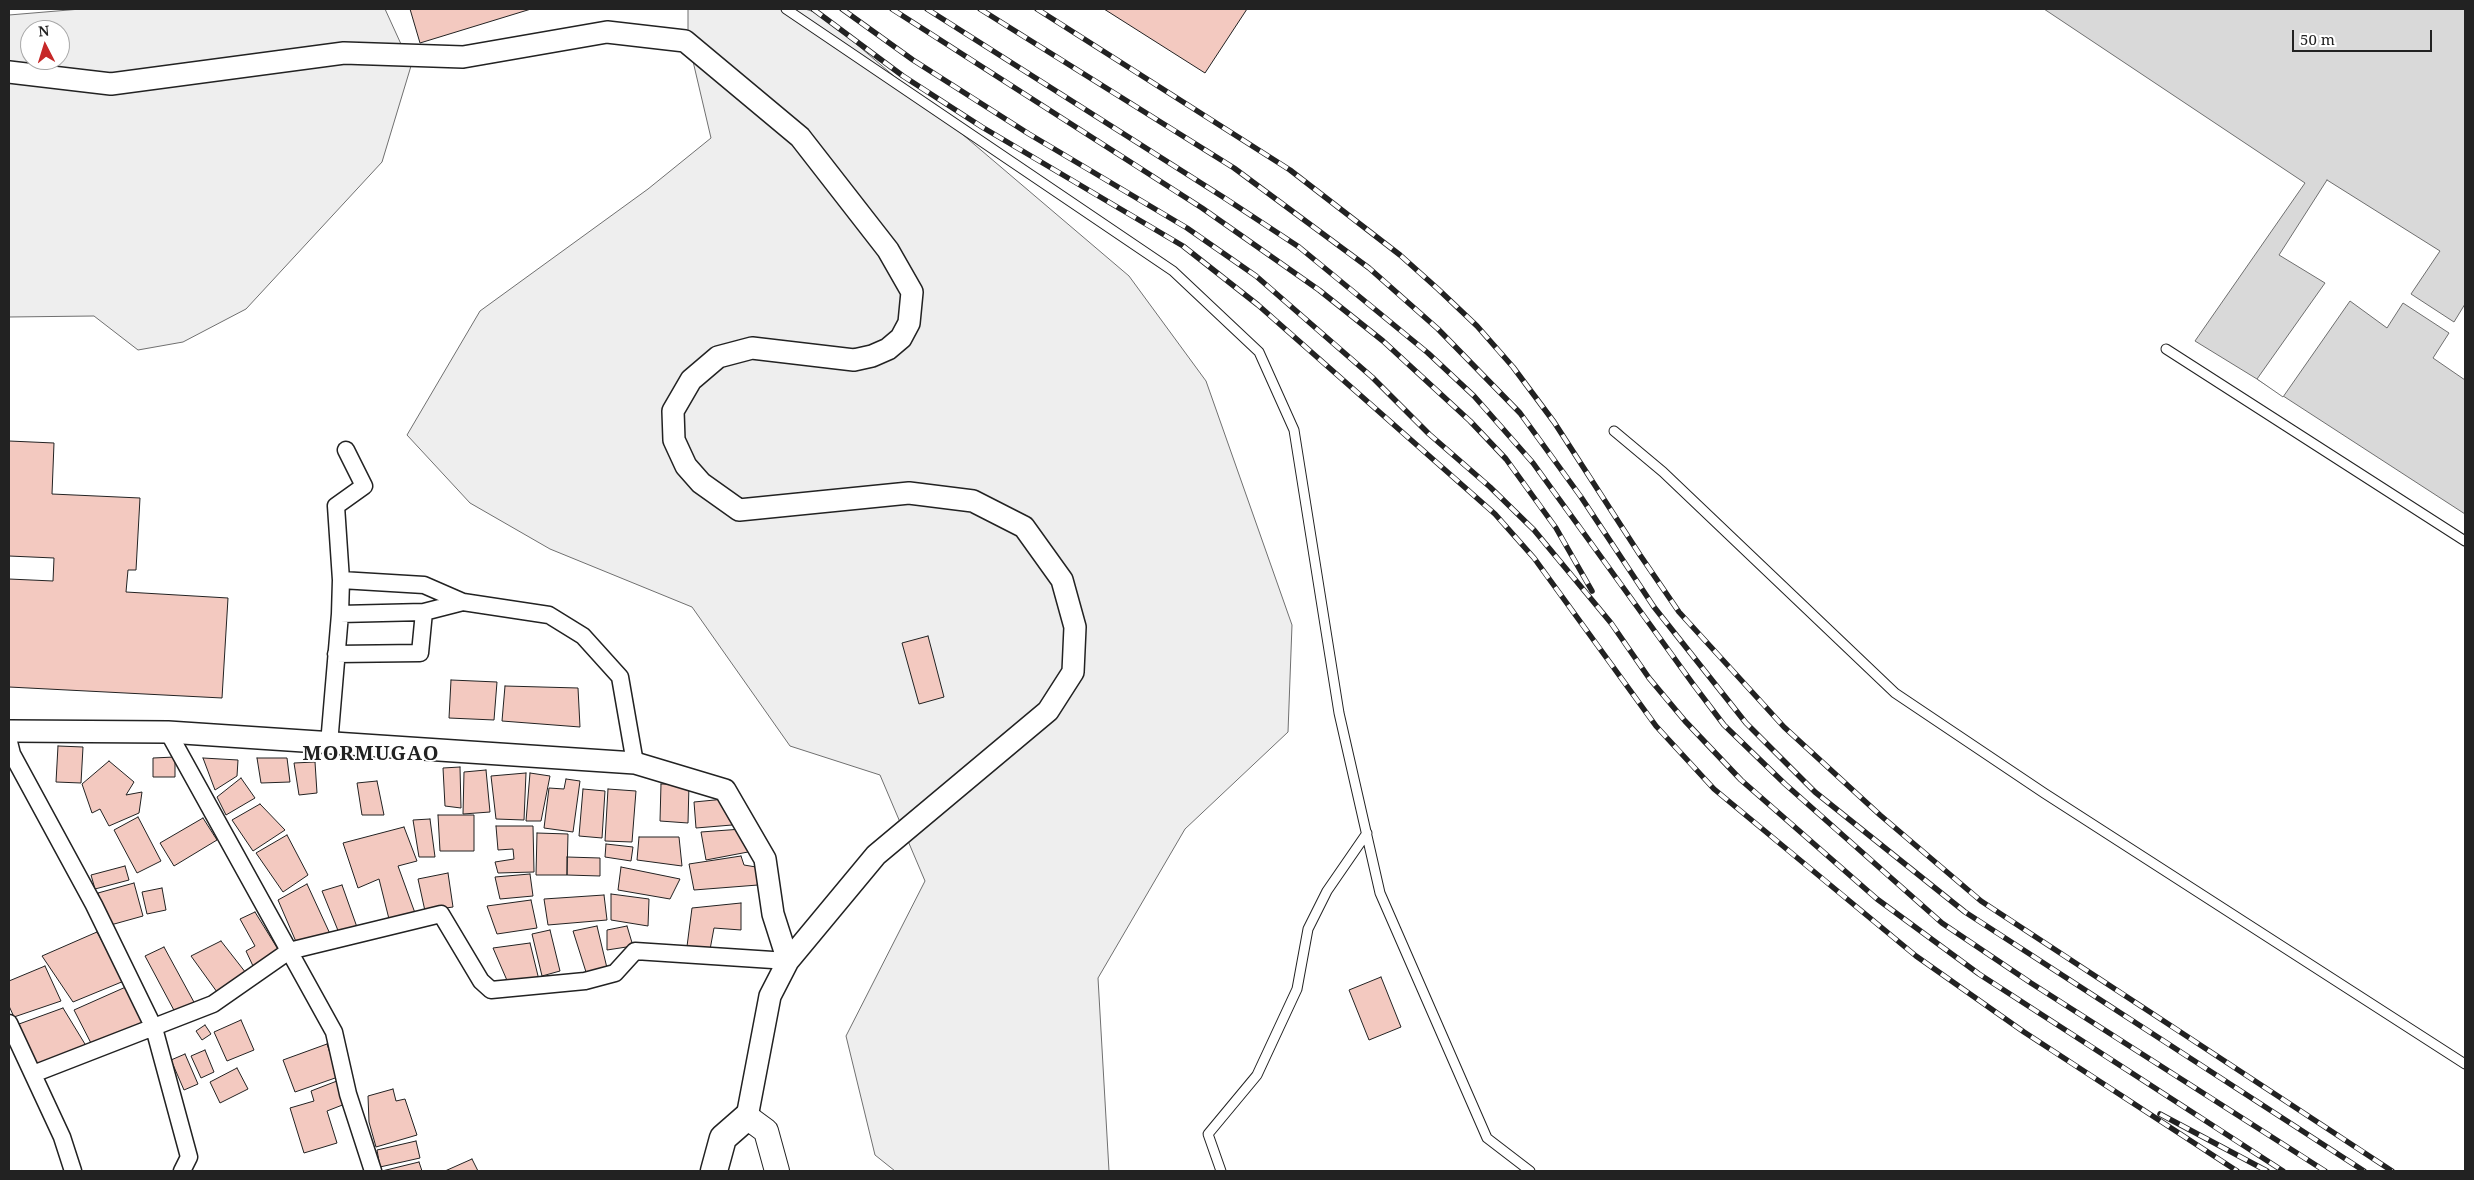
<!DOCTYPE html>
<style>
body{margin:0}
#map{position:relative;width:2474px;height:1180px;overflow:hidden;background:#fff;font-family:"Noto Serif",serif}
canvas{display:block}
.frame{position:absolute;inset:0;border:10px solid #222;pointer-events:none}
.north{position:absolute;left:20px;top:20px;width:50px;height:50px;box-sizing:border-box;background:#fff;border:1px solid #a7a7a7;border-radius:50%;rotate:355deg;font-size:14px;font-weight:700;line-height:20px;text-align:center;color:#222}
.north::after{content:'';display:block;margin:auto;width:18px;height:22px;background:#c62828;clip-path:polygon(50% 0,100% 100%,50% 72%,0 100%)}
.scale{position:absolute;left:2292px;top:30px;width:140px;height:22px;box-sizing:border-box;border:2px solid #222;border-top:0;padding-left:6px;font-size:15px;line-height:18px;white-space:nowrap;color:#222;-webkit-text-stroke:4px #fff;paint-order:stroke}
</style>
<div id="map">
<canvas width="2474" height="1180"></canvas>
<div class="frame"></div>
<div class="north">N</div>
<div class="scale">50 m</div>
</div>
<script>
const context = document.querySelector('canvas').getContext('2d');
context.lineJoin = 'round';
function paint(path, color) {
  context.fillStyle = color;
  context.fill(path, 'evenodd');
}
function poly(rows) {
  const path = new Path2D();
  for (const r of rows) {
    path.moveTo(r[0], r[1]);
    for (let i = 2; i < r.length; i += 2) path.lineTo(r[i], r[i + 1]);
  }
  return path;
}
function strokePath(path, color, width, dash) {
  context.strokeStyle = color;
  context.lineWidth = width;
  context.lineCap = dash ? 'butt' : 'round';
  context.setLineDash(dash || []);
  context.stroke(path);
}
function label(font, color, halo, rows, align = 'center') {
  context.font = font + ' "Noto Serif",serif';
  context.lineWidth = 4;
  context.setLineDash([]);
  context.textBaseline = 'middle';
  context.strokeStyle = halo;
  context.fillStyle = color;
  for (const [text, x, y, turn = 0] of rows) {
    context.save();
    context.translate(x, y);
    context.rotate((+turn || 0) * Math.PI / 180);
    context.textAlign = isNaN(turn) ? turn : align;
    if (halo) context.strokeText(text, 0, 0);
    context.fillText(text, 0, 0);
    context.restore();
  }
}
const green = poly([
 [81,9,385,9,411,66,382,162,246,309,183,342,138,350,94,316,9,317,9,15,81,9],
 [30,30,60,30,60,60,30,60,30,30],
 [688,9,805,9,821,14,1129,276,1206,381,1292,625,1288,732,1185,829,1098,978,1109,1171,895,1171,875,1155,846,1036,925,881,880,775,790,746,692,607,550,549,470,503,407,435,480,311,648,189,711,138,688,40,688,9]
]);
paint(green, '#eee');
strokePath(green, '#6f6f6f', 1);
const water = poly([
 [2044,9,2465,9,2465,514,2257,379,2195,341,2305,183,2044,9]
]);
paint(water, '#d9d9d9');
strokePath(water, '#6f6f6f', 1);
const pier = poly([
 [2327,180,2440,251,2411,294,2454,322,2465,304,2465,380,2433,358,2449,333,2403,303,2387,328,2350,301,2283,397,2257,379,2325,283,2279,255,2327,180]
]);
paint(pier, '#fff');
strokePath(pier, '#6f6f6f', 1);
const building = poly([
 [410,9,531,9,420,43,410,9],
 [1104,9,1247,9,1205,73,1104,9],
 [9,441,54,443,52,494,140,498,136,570,128,570,126,592,228,598,222,698,9,687,9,579,53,581,54,558,9,556,9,441],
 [928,636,944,697,919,704,902,643,928,636],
 [451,680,497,682,494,720,449,718,451,680],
 [505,686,578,688,580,727,502,721,505,686],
 [58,746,83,747,81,783,56,782,58,746],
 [175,757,175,777,153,777,153,758,175,757],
 [203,758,238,760,237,776,215,790,203,758],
 [257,758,287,758,290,782,261,783,257,758],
 [109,761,134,782,126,795,142,792,139,813,109,826,100,809,92,813,82,784,109,761],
 [315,762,317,793,299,795,294,763,315,762],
 [460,767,461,808,445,806,443,768,460,767],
 [486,770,490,812,463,814,464,772,486,770],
 [526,773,524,820,496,819,491,776,526,773],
 [530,773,550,776,541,821,526,821,530,773],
 [241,778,255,798,226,815,217,797,241,778],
 [566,779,580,781,573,832,544,828,549,788,564,789,566,779],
 [377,781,384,815,362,815,357,783,377,781],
 [661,784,689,784,688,823,660,821,661,784],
 [583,789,605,791,602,838,579,836,583,789],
 [608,789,636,791,632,842,605,841,608,789],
 [725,799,732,825,696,828,694,802,725,799],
 [260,804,285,830,253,851,232,820,260,804],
 [438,815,474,815,474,851,440,851,438,815],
 [138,817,161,861,137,873,114,830,138,817],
 [203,818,217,840,174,866,160,843,203,818],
 [430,819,435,857,419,857,413,820,430,819],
 [496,826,533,826,534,872,498,873,495,862,514,859,513,849,498,850,496,826],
 [404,827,417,861,398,866,415,913,390,923,379,879,358,888,343,843,404,827],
 [742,829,748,852,706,860,701,832,742,829],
 [537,833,568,834,567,875,536,875,537,833],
 [287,835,308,875,283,892,256,853,287,835],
 [639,837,679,837,682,866,637,860,639,837],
 [606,844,633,847,631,861,605,857,606,844],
 [741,856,744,865,756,867,758,885,694,890,689,864,741,856],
 [567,857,600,858,600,876,567,875,567,857],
 [125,866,129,880,95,889,91,875,125,866],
 [621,867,680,879,670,899,618,890,621,867],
 [448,873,453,907,425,911,418,879,448,873],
 [530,874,533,896,500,899,495,877,530,874],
 [134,883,143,916,107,926,98,893,134,883],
 [307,884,331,936,297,944,278,900,307,884],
 [342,885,358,930,339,933,322,891,342,885],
 [162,888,166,910,147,914,142,892,162,888],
 [611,894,649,899,648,926,611,920,611,894],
 [604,895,607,920,548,925,544,899,604,895],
 [531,900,537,928,497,934,487,906,531,900],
 [741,903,741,930,714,928,709,955,686,954,692,908,741,903],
 [255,912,279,951,253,966,246,951,255,946,240,919,255,912],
 [597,926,607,968,586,972,573,931,597,926],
 [627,926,633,946,607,950,607,930,627,926],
 [550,930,560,971,542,976,532,934,550,930],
 [97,932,124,981,73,1002,42,956,97,932],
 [221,941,246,973,217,992,191,956,221,941],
 [530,943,539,980,509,985,493,948,530,943],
 [164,947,195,1004,176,1014,145,956,164,947],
 [45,966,61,1001,14,1017,9,1006,9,981,45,966],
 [1381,977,1401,1027,1369,1040,1349,990,1381,977],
 [128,986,148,1027,94,1049,74,1010,128,986],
 [63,1008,88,1049,36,1069,19,1024,63,1008],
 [241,1020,254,1050,227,1061,214,1032,241,1020],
 [205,1025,211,1034,202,1040,196,1031,205,1025],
 [327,1044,338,1077,295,1092,283,1060,327,1044],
 [205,1050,214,1072,201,1078,191,1056,205,1050],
 [185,1054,198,1084,184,1090,171,1060,185,1054],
 [237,1068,248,1089,220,1103,210,1082,237,1068],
 [337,1081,345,1104,327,1111,337,1143,304,1153,290,1108,314,1101,311,1091,337,1081],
 [393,1089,396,1101,405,1099,417,1135,376,1147,369,1122,368,1096,393,1089],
 [416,1141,420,1158,380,1167,377,1150,416,1141],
 [472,1159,478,1171,445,1171,472,1159],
 [419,1162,422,1171,382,1171,419,1162]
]);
paint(building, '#f3c9c0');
strokePath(building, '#222', 1);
const service = poly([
 [786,9,1173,271,1259,352,1294,430,1339,713,1380,893,1487,1138,1530,1171],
 [2166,349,2465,541],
 [1614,431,1663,472,1895,693,2044,793,2465,1064],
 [1221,1171,1208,1134,1257,1075,1297,989,1308,929,1327,891,1367,833]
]);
const minor = poly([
 [341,580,424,585,463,602,549,615,583,636,620,677,635,763],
 [340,614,424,612,463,602],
 [336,654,420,653,424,612],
 [168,732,334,1032,348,1094,373,1171],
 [9,742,12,754,94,905,154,1028,189,1157,182,1171],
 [329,744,340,614,341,580,336,506,364,486,346,450],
 [9,1023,62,1137,73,1171],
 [33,1074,213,1004,289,951,441,914,481,981,491,990,585,981,615,973,635,951,788,961]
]);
const tertiary = poly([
 [9,72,111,84,344,53,463,57,607,32,685,41,800,137,888,250,912,292,909,323,901,338,888,349,872,356,854,360,752,348,718,357,691,380,673,411,674,440,686,466,701,483,739,510,909,493,973,501,1024,527,1062,580,1075,627,1073,672,1048,711,876,855,788,961,770,996,747,1117],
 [9,731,168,732,635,763,725,790,765,859,773,914,788,961]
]);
const secondary = poly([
 [747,1117,766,1131,777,1171]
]);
const primary = poly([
 [714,1171,723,1138,747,1117]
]);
strokePath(service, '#222', 11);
strokePath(minor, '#222', 19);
strokePath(tertiary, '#222', 24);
strokePath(secondary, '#222', 26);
strokePath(primary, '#222', 29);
strokePath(service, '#fff', 9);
strokePath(minor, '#fff', 16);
strokePath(tertiary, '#fff', 21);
strokePath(secondary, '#fff', 24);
strokePath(primary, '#fff', 26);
const rail = poly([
 [813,9,903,76,982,127,1183,246,1258,305,1495,514,1534,558,1656,726,1714,789,1916,956,2024,1032,2237,1171],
 [842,9,913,60,1029,134,1187,228,1256,276,1372,377,1429,434,1490,487,1534,530,1611,623,1649,678,1685,721,1741,780,1877,899,1979,974,2283,1171],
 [892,9,1202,208,1319,290,1383,341,1470,421,1506,459,1556,528,1592,591],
 [927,9,1223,197,1299,247,1428,353,1474,396,1533,463,1693,684,1724,725,1785,784,1942,923,2031,983,2325,1171],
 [980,9,1234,168,1369,268,1438,329,1520,413,1581,497,1654,607,1746,723,1815,792,1965,912,2364,1171],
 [1037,9,1290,170,1400,255,1438,289,1477,326,1513,367,1554,422,1640,555,1679,612,1784,727,1880,815,1981,901,2392,1171],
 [2160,1114,2267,1171]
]);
strokePath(rail, '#222', 5.5);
strokePath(rail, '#fff', 4, [11]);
context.letterSpacing = '1px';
label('bold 20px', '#222', '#fff', [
 ["MORMUGAO",371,754]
]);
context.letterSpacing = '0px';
</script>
